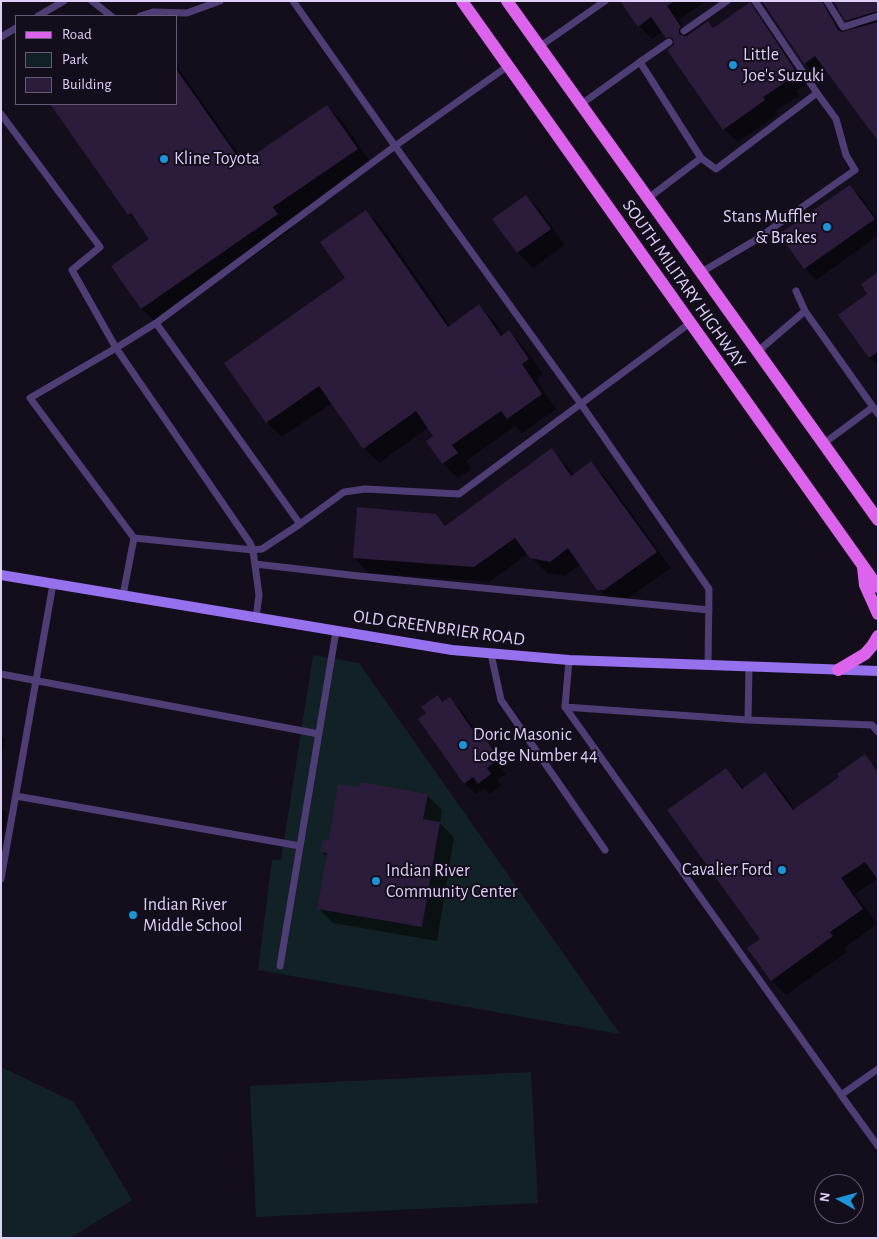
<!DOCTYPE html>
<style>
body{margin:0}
#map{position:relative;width:879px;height:1239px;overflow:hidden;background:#140e1c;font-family:"Alegreya Sans",sans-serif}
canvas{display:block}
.frame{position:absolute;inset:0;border:2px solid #decff9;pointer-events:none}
.legend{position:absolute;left:15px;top:15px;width:162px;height:90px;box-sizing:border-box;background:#140e1c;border:1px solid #655b74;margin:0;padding:6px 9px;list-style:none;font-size:15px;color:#decff9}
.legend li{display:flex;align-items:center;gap:10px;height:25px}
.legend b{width:25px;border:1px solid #655b74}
.north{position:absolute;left:814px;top:1174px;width:50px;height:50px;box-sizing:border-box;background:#140e1c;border:1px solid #655b74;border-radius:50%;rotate:277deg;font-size:14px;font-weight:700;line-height:20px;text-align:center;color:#decff9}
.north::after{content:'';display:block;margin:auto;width:18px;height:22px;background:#1b94d8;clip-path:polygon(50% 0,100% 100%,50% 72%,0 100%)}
</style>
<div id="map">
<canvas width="879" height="1239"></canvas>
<div class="frame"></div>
<ul class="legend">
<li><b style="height:6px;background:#dc63eb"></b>Road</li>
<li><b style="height:14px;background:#122125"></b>Park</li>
<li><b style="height:14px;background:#2a1c3a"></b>Building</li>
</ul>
<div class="north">N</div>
</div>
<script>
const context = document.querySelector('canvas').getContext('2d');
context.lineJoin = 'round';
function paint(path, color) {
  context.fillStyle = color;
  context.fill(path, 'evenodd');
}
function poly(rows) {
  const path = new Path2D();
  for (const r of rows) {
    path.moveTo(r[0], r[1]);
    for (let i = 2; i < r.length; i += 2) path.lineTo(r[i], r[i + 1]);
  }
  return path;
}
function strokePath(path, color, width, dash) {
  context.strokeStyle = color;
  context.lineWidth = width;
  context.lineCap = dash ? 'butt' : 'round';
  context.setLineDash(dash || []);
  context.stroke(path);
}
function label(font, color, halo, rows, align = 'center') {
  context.font = font + ' "Alegreya Sans",sans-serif';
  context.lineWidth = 4;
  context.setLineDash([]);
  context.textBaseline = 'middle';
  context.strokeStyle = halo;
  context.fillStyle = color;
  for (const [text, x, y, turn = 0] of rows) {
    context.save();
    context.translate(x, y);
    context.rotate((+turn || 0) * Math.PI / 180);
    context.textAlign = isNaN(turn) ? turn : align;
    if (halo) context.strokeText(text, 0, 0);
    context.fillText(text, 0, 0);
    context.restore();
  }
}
paint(poly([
 [313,655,359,663,620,1034,258,970,272,860,281,860],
 [1,1067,74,1102,132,1200,70,1238,1,1238],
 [531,1072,538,1203,256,1217,250,1086]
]), '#122125');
paint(poly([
 [622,1,706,1,679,20,690,36,714,29,750,4,763,17,807,84,796,91,799,95,776,111,778,114,738,142,724,129,675,45,663,32,652,39,639,26],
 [763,1,878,1,878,139,827,70,818,76,805,63],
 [839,9,846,20,856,29,844,33,835,18,835,12],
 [176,65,245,163,327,106,342,121,372,164,287,223,292,229,157,324,142,309,112,267,151,239,142,226,129,214,53,105,176,104],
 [850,186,861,197,878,221,878,236,816,280,805,268,781,235],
 [526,196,541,211,565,245,533,268,518,253,494,219],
 [366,211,381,226,450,326,479,306,494,321,504,335,509,332,524,347,543,374,536,379,556,409,522,433,515,426,466,461,472,469,458,478,443,464,428,441,435,436,429,427,379,463,364,448,332,403,282,437,267,423,226,364,347,278],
 [878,274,878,366,870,358,839,315,869,294],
 [552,450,566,465,574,475,591,463,606,478,671,568,620,604,614,604,598,589,581,564,565,576,547,573,528,554,489,582,369,573,354,558,435,515,447,526],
 [438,697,444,703,450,699,461,710,479,735,480,734,492,745,506,766,502,769,506,774,497,780,501,786,490,794,484,788,476,794,465,783,427,714],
 [1,736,5,739,1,761],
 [865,756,878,769,878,878,855,894,877,924,844,948,847,952,786,995,772,980,761,939,726,769,744,788,765,773,780,788,795,810,840,778],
 [427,795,442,810,440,823,454,838,437,941,333,923,318,908,327,857,322,852,330,841],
 [1,808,7,813,1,846]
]), '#0007');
paint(poly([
 [620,1,674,1,667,6,681,27,679,29,679,34,684,36,687,36,708,21,713,28,750,2,795,70,784,77,787,81,763,97,765,100,723,130,667,50,674,45,673,39,669,37,666,38,651,17,638,27],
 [762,1,822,1,838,30,842,32,878,22,878,141,815,56,804,64],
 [833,1,878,1,878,11,845,21],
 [176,69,242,163,327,105,358,149,273,207,278,214,141,309,111,266,149,239,131,213,128,215,50,104,176,104],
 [850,185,875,219,804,269,779,234],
 [526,195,551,229,517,253,492,219],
 [366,210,448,327,479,304,501,336,509,330,529,359,522,364,542,394,507,419,501,411,452,445,458,453,442,464,426,441,433,436,416,411,363,449,319,386,266,423,224,363,345,278,320,242],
 [878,272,878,352,869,358,838,315,867,294,861,284],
 [552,448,571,476,591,461,657,552,604,590,597,590,568,548,550,562,530,558,515,538,474,567,353,558,357,507,436,514,445,526],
 [438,695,442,702,450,697,476,735,481,732,496,754,492,757,495,762,487,768,491,774,478,784,473,777,464,784,418,719,426,713,421,707],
 [865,754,878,772,878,880,865,862,841,878,863,909,830,932,833,936,771,981,747,948,760,939,667,810,726,768,742,789,765,772,793,810,839,777,837,774],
 [361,782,428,794,423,819,440,822,422,927,317,909,327,853,320,852,323,839,329,840,338,784,360,787]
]), '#2a1c3a');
strokePath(poly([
 [92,1,111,16],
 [293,1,395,146,581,404,709,589,708,666],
 [827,1,843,27,878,16],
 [38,16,64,1],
 [140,16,153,12,187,13,220,1],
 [684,31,727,1],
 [1,37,16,28],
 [539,47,605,1],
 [640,62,669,42],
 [508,66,395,146,156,323,300,524,344,492,365,489,459,494,690,323],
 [580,105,640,62,701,158,647,199],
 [1,114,100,247,72,270,116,348,30,398,134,538,123,595],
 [701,158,716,169,817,93,755,1],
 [700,273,759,238,771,229,855,170,846,155,836,119,817,93],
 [796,291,805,311,878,414],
 [757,352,805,311],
 [823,444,873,407],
 [134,538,253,550,250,543,116,348,156,323],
 [255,564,359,576,709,610],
 [256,618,259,595,253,550,262,549,300,524],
 [491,654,501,700,605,850],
 [569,660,565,707,748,720],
 [749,667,748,720,872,725,878,732],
 [1,674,319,734],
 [565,707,842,1096],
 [16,796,300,846],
 [1,879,53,584],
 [280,966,336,631],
 [878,1069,841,1095,878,1146]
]), '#4f3e75', 7);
strokePath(poly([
 [1,575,452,650,569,660,878,671]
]), '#9571ed', 10);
strokePath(poly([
 [462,1,878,587],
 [507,1,878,520],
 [863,567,865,585,878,614],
 [838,670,865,654,872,646,878,636]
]), '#dc63eb', 12);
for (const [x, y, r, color] of [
 [733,65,5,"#1b94d8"],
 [164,159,5,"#1b94d8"],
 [827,227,5,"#1b94d8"],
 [463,745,5,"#1b94d8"],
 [782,870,5,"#1b94d8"],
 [376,881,5,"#1b94d8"],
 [133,915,5,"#1b94d8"]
]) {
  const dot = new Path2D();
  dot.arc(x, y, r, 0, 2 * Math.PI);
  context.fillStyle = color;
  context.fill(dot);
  strokePath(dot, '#140e1c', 2);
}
label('18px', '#decff9', '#140e1c', [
 ["Little",743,55],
 ["Joe's Suzuki",743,76],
 ["Kline Toyota",174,159],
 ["Stans Muffler",817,217,"right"],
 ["& Brakes",817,238,"right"],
 ["Doric Masonic",473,735],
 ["Lodge Number 44",473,756],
 ["Cavalier Ford",772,870,"right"],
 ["Indian River",386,871],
 ["Community Center",386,892],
 ["Indian River",143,905],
 ["Middle School",143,926]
], 'left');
label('18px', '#decff9', '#140e1c', [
 ["SOUTH MILITARY HIGHWAY",684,284,55],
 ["OLD GREENBRIER ROAD",439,628,8]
]);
</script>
